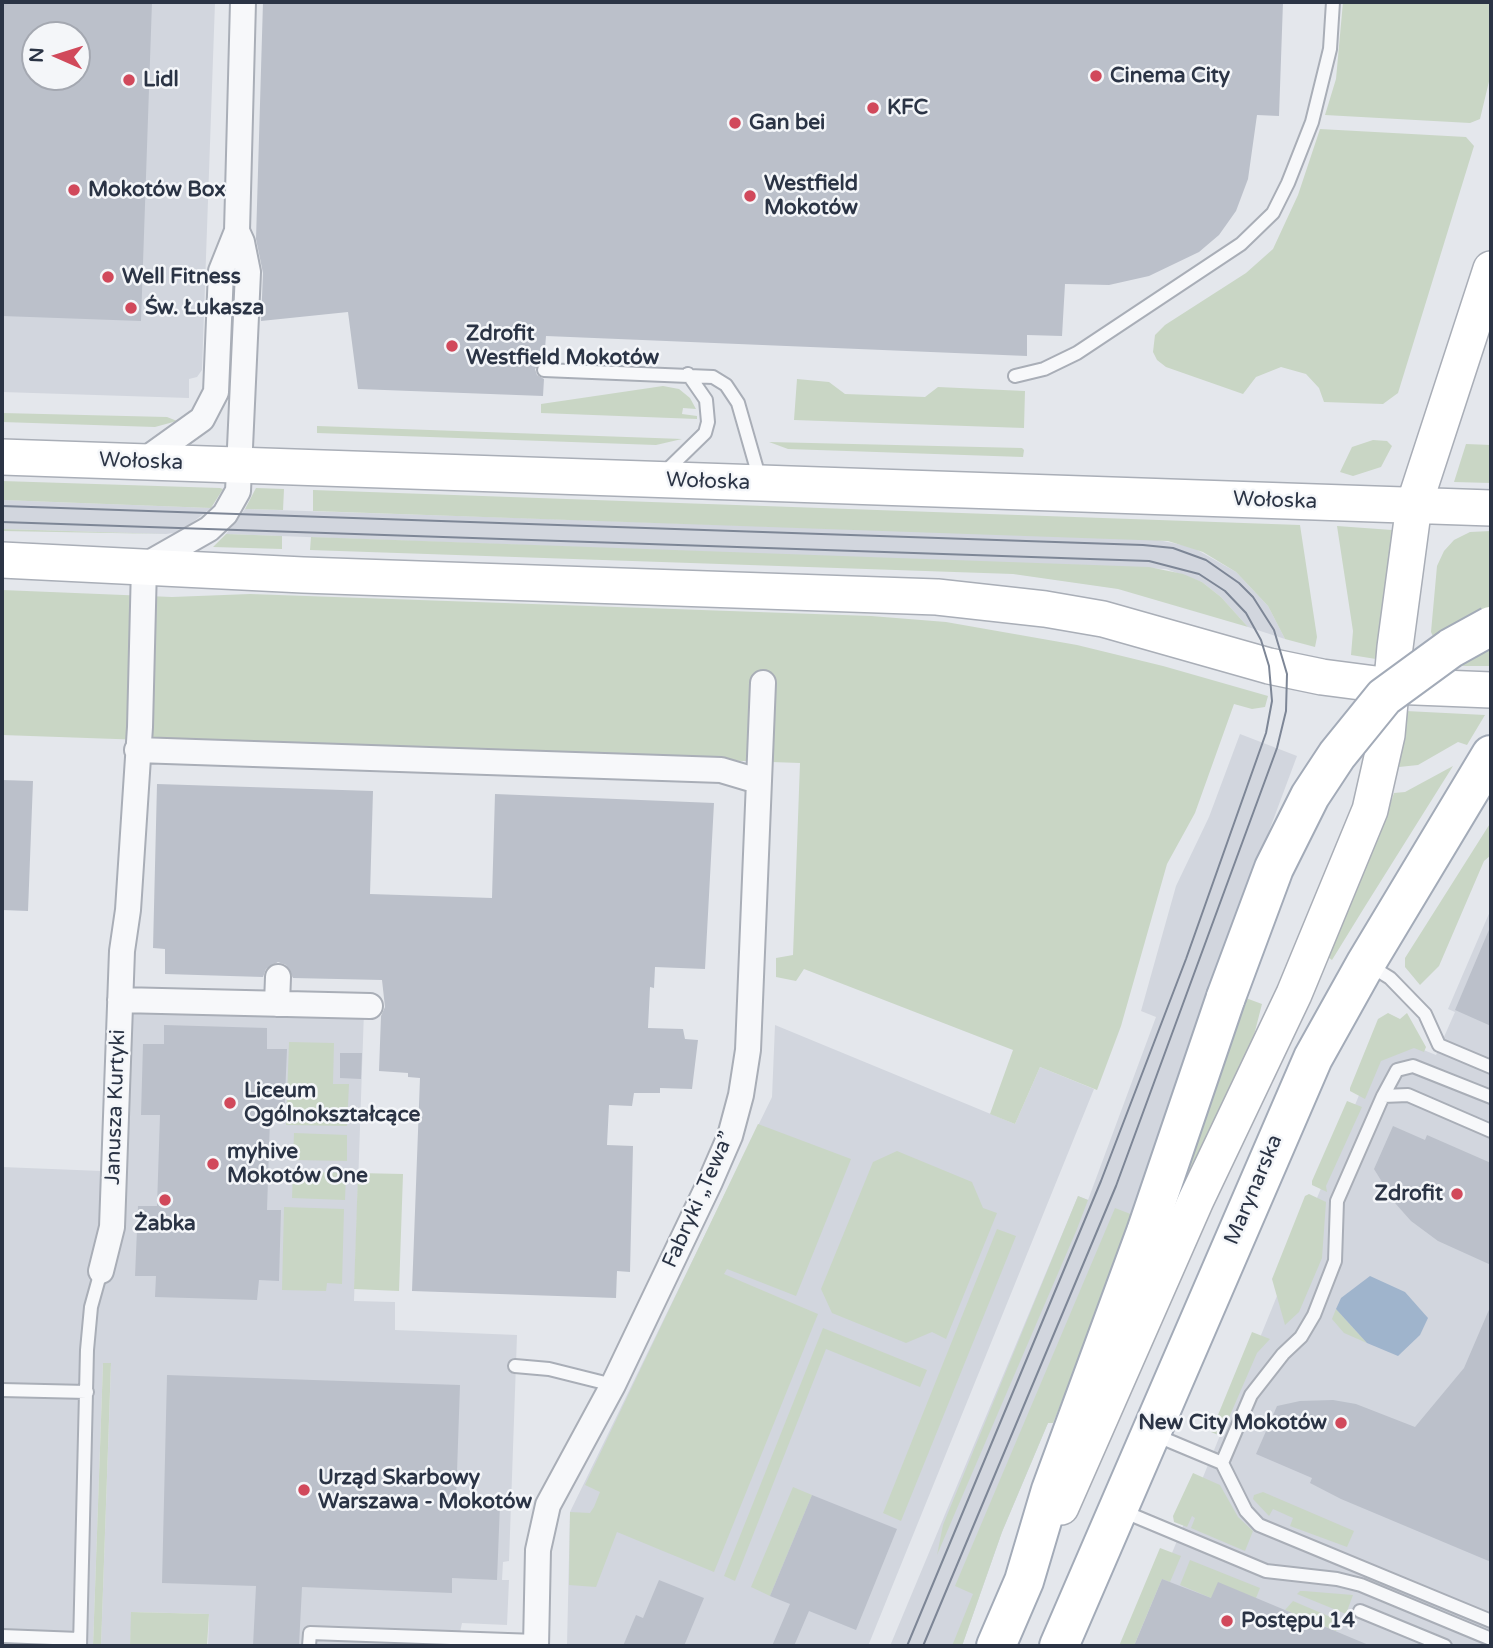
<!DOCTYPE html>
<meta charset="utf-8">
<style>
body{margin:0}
#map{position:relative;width:1493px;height:1648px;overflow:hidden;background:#e4e7ec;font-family:"Varela Round",sans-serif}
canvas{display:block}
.frame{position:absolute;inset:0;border:4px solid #2b3445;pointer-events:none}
.north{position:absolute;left:21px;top:21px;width:70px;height:70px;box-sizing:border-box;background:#f4f6f9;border:2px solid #a4a8b1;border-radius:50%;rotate:273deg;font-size:19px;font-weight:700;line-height:28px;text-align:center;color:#2b3445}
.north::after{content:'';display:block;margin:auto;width:24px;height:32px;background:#d1495b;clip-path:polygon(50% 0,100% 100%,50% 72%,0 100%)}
</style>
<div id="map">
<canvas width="1493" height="1648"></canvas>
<div class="frame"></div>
<div class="north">N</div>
</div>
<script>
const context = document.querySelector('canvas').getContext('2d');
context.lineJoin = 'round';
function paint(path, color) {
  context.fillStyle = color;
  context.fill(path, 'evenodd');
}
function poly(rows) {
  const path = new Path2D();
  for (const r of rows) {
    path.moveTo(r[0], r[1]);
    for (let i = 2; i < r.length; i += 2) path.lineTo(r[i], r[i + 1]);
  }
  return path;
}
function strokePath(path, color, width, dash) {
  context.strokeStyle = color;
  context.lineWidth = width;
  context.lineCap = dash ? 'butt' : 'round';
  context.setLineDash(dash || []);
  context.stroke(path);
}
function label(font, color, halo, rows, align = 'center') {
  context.font = font + ' "Varela Round",sans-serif';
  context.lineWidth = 5;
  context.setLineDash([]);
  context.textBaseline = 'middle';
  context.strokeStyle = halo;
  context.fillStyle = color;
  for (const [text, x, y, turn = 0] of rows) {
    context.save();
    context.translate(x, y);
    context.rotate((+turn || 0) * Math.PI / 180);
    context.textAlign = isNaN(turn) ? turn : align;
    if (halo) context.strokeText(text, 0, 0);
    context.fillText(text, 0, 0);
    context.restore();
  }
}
paint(poly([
 [2,2,215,2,202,370,197,377,189,379,189,398,2,392],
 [35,35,77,35,77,77,35,77],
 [2,500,211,508,180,532,166,534,2,529],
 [245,509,1153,539,1192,547,1236,572,1268,606,1285,639,1248,627,1221,597,1202,582,1166,569,226,534],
 [1240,734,1297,756,1209,992,1148,1174,1053,1423,1048,1423,1002,1532,962,1646,890,1646,1078,1196,1088,1200,1156,1017,1141,1011,1176,886,1209,817],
 [1491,909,1491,1646,1134,1646,1384,1034,1436,1055,1455,1012,1448,1009],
 [142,1004,364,1011,354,1301,395,1302,395,1330,517,1335,509,1561,503,1562,502,1580,509,1580,507,1625,462,1623,457,1646,208,1646,209,1614,132,1612,130,1646,101,1646,111,1364,103,1363,93,1646,2,1646,2,1167,101,1171,107,1013,141,1014],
 [775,1025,1015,1124,1040,1067,1094,1089,868,1646,567,1646,570,1512,772,1097]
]), '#d2d6de');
paint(poly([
 [1343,2,1491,2,1491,73,1480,119,1470,123,1325,115,1336,79],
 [1320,129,1466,137,1474,146,1398,393,1383,404,1324,402,1319,388,1306,374,1281,367,1256,377,1243,394,1166,367,1157,360,1153,352,1155,335,1165,325,1246,273,1273,249,1298,195],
 [797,379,829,382,845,394,925,397,938,387,1025,391,1024,428,794,420],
 [663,386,679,389,690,398,696,409,683,408,682,414,697,416,697,419,541,413,541,404],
 [2,413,167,417,177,421,155,427,2,422],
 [317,426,655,438,682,439,656,445,317,433],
 [1373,440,1387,441,1392,446,1381,467,1353,476,1340,472,1352,447],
 [769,442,1022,448,1024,450,1023,457,788,449],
 [1466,444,1491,445,1491,483,1454,482],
 [2,481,220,488,223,489,211,508,2,500],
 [256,488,284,489,283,510,245,509],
 [313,490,1300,525,1317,637,1315,647,1285,639,1268,606,1236,572,1203,552,1168,541,313,511],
 [1337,526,1392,530,1376,659,1351,655,1353,631],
 [2,529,166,534,2,531],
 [1491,531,1491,666,1462,666,1451,662,1436,643,1431,632,1437,566,1444,551,1454,540,1470,532],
 [226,534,282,536,282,549,213,547],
 [311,537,1149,567,1183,574,1202,582,1221,597,1248,627,1118,589,1013,574,310,550],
 [2,590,172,597,250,594,871,616,946,622,1077,645,1163,666,1268,696,1265,707,1252,709,1234,704,1195,813,1167,864,1121,1026,1097,1090,1040,1067,1015,1124,990,1114,1013,1050,804,969,796,981,776,977,776,958,793,955,800,763,2,735],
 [1406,711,1485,715,1467,745,1458,742,1418,765,1399,767],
 [1453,766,1364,908,1332,960,1328,957,1383,826,1394,793,1405,792],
 [1491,822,1491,855,1484,861,1439,966,1420,985,1405,967,1405,958],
 [1243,997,1262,1004,1252,1043,1167,1220],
 [1388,1013,1400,1019,1407,1013,1426,1047,1424,1052,1414,1048,1381,1061,1365,1099,1350,1091,1350,1088,1378,1019],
 [289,1042,334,1043,333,1084,349,1084,347,1126,286,1125],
 [1347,1101,1362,1107,1326,1186,1327,1192,1312,1185,1312,1181],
 [758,1124,851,1159,796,1296,727,1269,724,1274,818,1314,714,1572,617,1532,596,1587,569,1585,570,1512,590,1513,594,1507,600,1492,585,1485],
 [294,1133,347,1135,347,1161,293,1160],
 [897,1151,972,1182,983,1208,997,1213,946,1339,932,1332,906,1343,832,1313,821,1289,873,1162],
 [293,1171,346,1173,345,1200,292,1198],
 [358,1173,403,1174,399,1291,354,1289],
 [1309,1194,1326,1202,1322,1258,1299,1312,1285,1325,1272,1279,1305,1196],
 [1078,1196,1088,1200,1077,1229,937,1555,943,1525],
 [284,1207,344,1209,342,1284,327,1283,326,1291,282,1290],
 [1115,1208,1133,1215,1095,1319,1053,1423,1048,1423,1002,1532,962,1646,952,1646,973,1594,955,1586],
 [997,1229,1016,1236,901,1521,883,1513],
 [1336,1309,1367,1343,1344,1333,1332,1319],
 [823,1328,927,1370,920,1387,826,1349,735,1581,724,1576],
 [1252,1332,1270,1339,1257,1353,1221,1436,1211,1432],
 [103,1363,111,1363,101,1646,93,1646],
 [1193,1473,1220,1485,1238,1517,1253,1531,1245,1551,1191,1528,1195,1518,1192,1516,1187,1527,1174,1522,1173,1516],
 [793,1487,812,1495,770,1596,751,1587],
 [1263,1492,1354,1531,1347,1547,1290,1526,1293,1518,1273,1509,1269,1516,1253,1499,1254,1495],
 [1160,1548,1181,1556,1170,1582,1162,1579,1134,1646,1119,1646],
 [1190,1560,1260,1588,1256,1598,1211,1598,1180,1585],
 [1300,1591,1304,1591,1353,1595,1346,1614,1297,1594],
 [1293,1601,1340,1621,1336,1631,1285,1610],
 [131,1612,209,1614,207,1646,130,1646]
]), '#c9d6c5');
paint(poly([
 [1370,1276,1405,1292,1428,1318,1420,1335,1398,1356,1367,1343,1336,1309,1341,1298]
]), '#9fb4cc');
paint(poly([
 [4,2,152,2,141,321,2,316],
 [35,35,77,35,77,77,35,77],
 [263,2,1283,2,1279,116,1257,115,1248,179,1236,211,1219,235,1199,252,1149,276,1109,285,1065,284,1062,336,1027,335,1027,356,546,336,544,361,535,369,537,375,544,379,543,396,358,389,348,312,261,321,263,273,256,239],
 [2,780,33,781,28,911,2,910],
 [157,784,373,791,370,894,492,898,495,794,714,803,705,969,655,967,654,988,650,987,648,1028,683,1029,685,1039,698,1040,692,1089,660,1088,660,1093,634,1093,632,1106,609,1105,607,1145,633,1146,630,1272,617,1271,616,1298,412,1291,420,1078,408,1077,408,1073,379,1071,381,1016,385,1007,382,980,293,978,286,965,278,962,266,969,263,977,165,974,165,949,153,948],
 [1491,925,1491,1026,1455,1010],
 [164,1025,267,1028,267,1049,287,1049,284,1120,270,1119,267,1210,281,1210,279,1281,259,1280,257,1300,155,1297,156,1276,135,1276,138,1206,157,1206,160,1115,141,1115,143,1044,164,1044],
 [340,1053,362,1053,361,1079,340,1078],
 [1393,1126,1425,1140,1427,1135,1491,1163,1491,1265,1438,1241,1411,1221,1395,1203,1374,1169],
 [1491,1305,1491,1562,1341,1499,1310,1483,1312,1478,1256,1454,1277,1406,1300,1401,1333,1400,1356,1404,1415,1427,1464,1368],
 [167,1375,460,1385,456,1501,500,1504,497,1580,452,1578,452,1593,302,1587,299,1646,253,1646,256,1586,162,1583],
 [812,1495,897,1529,856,1630,809,1611,794,1646,772,1646,790,1604,770,1596],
 [1162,1579,1211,1598,1218,1582,1371,1646,1134,1646],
 [659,1580,704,1598,684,1646,623,1646,636,1615,643,1618]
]), '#bbc0ca');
const lane = poly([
 [544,370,713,377,726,385,738,403,760,480],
 [1015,376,1044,369,1077,353,1241,244,1273,213,1288,183,1312,122,1330,49,1333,2],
 [665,472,705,433,708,422,706,400,688,374],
 [1369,965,1390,978,1425,1014,1439,1045,1491,1067],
 [1383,1096,1397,1070,1413,1066,1491,1097],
 [515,1366,549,1369,613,1385],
 [2,1390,87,1392],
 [1155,1435,1222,1463,1246,1511,1259,1525,1491,1621],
 [1222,1463,1251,1395,1283,1354,1301,1337,1314,1315,1335,1261,1337,1201,1383,1096,1408,1095,1491,1131],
 [1120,1510,1266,1571,1337,1579,1361,1585,1491,1639],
 [1360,1611,1445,1646],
 [2,1636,79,1639],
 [80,1646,87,1350,91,1307,101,1271],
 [309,1646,310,1633,536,1641]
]);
const street = poly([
 [142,462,202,419,216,392,221,271,237,231,243,2],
 [137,750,721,770,758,781],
 [120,1000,370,1006],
 [277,1004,278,977],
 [101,1271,112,1227,122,951,128,910,140,727,144,566,209,529,225,514,238,491,248,272,242,242,237,231],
 [536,1646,538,1550,548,1505,613,1385,710,1182,730,1136,741,1095,748,1050,763,683]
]);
const secondary = poly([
 [2,457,1491,508],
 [2,560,303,575,937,597,1045,609,1103,619,1269,666,1322,677,1391,686,1491,690],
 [1061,1507,1196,1200,1294,994,1370,810,1387,735,1395,647,1414,505,1491,269]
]);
const primary = poly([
 [996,1646,1024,1581,1051,1490,1146,1232,1226,997],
 [1059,1646,1313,1058,1366,963,1491,755]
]);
strokePath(lane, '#a9aeb7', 16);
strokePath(street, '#a9aeb7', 28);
strokePath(secondary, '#a9aeb7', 38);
strokePath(primary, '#a3abb8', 42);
strokePath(lane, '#f7f8fa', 12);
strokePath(street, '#f7f8fa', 24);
strokePath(secondary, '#fff', 35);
strokePath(primary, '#fff', 38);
strokePath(poly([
 [2,506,1143,545,1173,548,1206,560,1239,583,1253,597,1274,630,1287,674,1286,711,1277,748,1116,1186,923,1646],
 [2,522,1149,561,1199,574,1225,591,1246,613,1261,640,1269,666,1272,701,1266,733,1186,959,1101,1181,907,1646]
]), '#7d8696', 2);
const primaryBridge = poly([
 [1226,997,1274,868,1310,796,1337,755,1384,697,1451,648,1491,626]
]);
strokePath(primaryBridge, '#a3abb8', 42, []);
strokePath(primaryBridge, '#fff', 38);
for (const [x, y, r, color] of [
 [1096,76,7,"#d1495b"],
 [129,80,7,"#d1495b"],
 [873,108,7,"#d1495b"],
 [735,123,7,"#d1495b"],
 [74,190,7,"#d1495b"],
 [750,196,7,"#d1495b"],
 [108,277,7,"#d1495b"],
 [131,308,7,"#d1495b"],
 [452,346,7,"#d1495b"],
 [230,1103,7,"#d1495b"],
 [213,1164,7,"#d1495b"],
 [1457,1194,7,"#d1495b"],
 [165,1200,7,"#d1495b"],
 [1341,1423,7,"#d1495b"],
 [304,1490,7,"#d1495b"],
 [1227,1621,7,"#d1495b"]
]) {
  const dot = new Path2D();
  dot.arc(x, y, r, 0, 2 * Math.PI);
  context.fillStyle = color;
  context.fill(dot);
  strokePath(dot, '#f4f6f9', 2.5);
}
label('bold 21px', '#2b3445', '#f4f6f9', [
 ["Cinema City",1110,76],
 ["Lidl",143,80],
 ["KFC",887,108],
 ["Gan bei",749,123],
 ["Westfield",764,184],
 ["Mokotów",764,208],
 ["Mokotów Box",88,190],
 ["Well Fitness",122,277],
 ["Św. Łukasza",145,308],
 ["Zdrofit",466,334],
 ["Westfield Mokotów",466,358],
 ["Liceum",244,1091],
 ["Ogólnokształcące",244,1115],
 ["myhive",227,1152],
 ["Mokotów One",227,1176],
 ["Zdrofit",1443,1194,"right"],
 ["Żabka",165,1224,"center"],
 ["New City Mokotów",1327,1423,"right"],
 ["Urząd Skarbowy",318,1478],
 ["Warszawa - Mokotów",318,1502],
 ["Postępu 14",1241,1621]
], 'left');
label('21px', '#2b3445', '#f4f6f9', [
 ["Wołoska",141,462,2],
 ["Wołoska",708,482,2],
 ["Wołoska",1275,501,2],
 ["Janusza Kurtyki",116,1107,-88],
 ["Marynarska",1254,1190,-67],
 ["Fabryki „Tewa”",699,1200,-66]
]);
</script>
